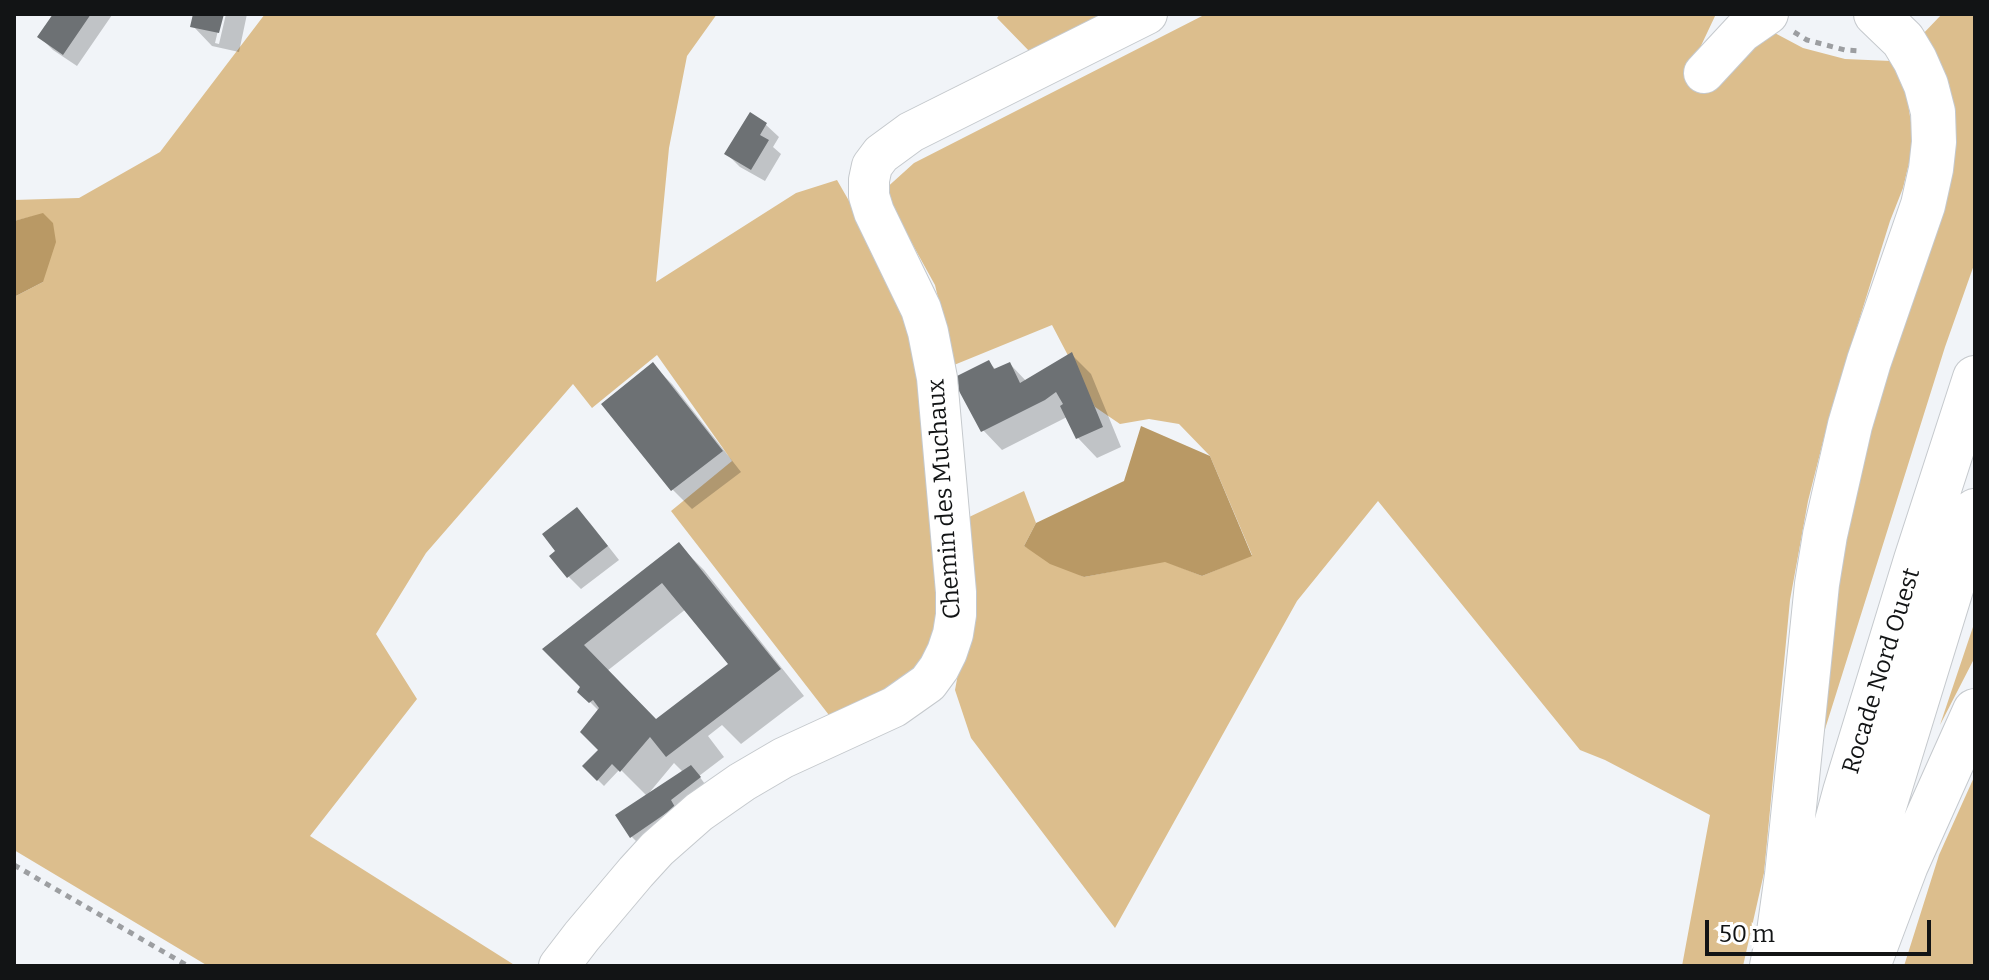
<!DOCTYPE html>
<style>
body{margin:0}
#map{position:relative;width:1989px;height:980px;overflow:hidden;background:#f1f4f8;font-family:Bitter,serif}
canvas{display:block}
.frame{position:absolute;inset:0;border:16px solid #121415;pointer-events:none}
.scale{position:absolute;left:1705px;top:920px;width:226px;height:36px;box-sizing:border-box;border:4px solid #121415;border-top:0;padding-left:10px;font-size:24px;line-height:28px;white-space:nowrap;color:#121415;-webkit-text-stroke:6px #fff;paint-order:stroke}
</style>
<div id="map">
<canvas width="1989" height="980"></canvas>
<div class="frame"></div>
<div class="scale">50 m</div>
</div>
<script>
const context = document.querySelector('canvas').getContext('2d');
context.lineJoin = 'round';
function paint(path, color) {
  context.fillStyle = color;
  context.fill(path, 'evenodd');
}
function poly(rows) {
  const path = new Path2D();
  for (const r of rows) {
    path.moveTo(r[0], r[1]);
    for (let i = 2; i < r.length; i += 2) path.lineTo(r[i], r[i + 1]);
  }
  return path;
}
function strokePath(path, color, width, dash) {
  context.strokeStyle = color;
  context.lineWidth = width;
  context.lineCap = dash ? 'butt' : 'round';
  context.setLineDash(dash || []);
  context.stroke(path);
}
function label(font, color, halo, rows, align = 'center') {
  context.font = font + ' Bitter,serif';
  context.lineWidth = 6;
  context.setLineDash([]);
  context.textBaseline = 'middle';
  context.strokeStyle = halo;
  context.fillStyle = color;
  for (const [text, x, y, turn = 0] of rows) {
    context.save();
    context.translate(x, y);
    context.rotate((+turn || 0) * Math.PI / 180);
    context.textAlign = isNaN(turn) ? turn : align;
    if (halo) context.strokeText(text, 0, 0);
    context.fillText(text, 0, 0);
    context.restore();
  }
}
paint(poly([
 [265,14,717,14,687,56,669,148,656,282,796,193,837,180,903,295,914,327,947,585,926,669,832,719,671,511,732,461,657,355,592,408,573,384,426,553,376,634,417,699,310,836,516,966,208,966,14,850,14,297,43,282,43,214,14,221,14,200,79,198,160,152],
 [1000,14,1110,14,1031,53,997,18],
 [1206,14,1716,14,1690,69,1771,31,1803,48,1845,59,1891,61,1907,97,1914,142,1903,188,1890,221,1831,410,1808,501,1790,600,1764,873,1743,966,1682,966,1710,815,1605,760,1580,750,1378,501,1297,601,1115,928,971,738,955,690,962,652,967,518,1024,491,1036,523,1024,546,1084,577,1165,561,1202,576,1252,555,1210,456,1179,424,1149,419,1120,424,1095,407,1052,325,954,365,935,285,883,191,914,163],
 [1942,14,1975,14,1975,262,1945,347,1815,761,1836,548,1856,467,1948,175,1956,120,1949,84,1920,37],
 [1975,621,1975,657,1940,725],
 [1975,775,1975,966,1904,966,1939,855]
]), '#dcbe8d');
paint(poly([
 [43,213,53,223,56,242,43,282,14,297,14,221],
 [1141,426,1210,456,1252,556,1202,576,1165,562,1084,577,1050,564,1024,546,1036,523,1124,481]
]), '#b99965');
paint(poly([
 [55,14,111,14,112,15,77,66,53,50,40,37],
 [195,14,222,14,215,43,219,44,226,14,247,14,239,52,212,46,193,26],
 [765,124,779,137,773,147,781,154,765,181,740,167,727,154],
 [1072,355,1091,374,1121,447,1097,458,1078,438,1067,417,1002,450,983,430,989,362,996,370,1010,364,1027,382],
 [653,365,672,384,741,472,692,509,673,490,604,405],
 [577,510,590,523,619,560,581,589,568,576],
 [679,545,704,570,804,696,741,744,722,725,708,736,724,757,699,776,705,784,645,850,632,837,618,816,647,796,620,769,604,786,584,766,604,759,599,711,579,691,582,687,545,650],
 [686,609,731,664,656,722,607,671],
 [674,763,683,772,649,793]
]), '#0003');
paint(poly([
 [53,14,91,14,63,55,37,37],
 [193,14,224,14,219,33,190,27],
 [750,112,767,123,760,135,769,140,751,170,724,154],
 [1072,352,1103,427,1076,439,1060,406,1063,404,1056,392,1045,400,981,432,959,391,957,376,989,360,994,369,1010,362,1020,383],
 [653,362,723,451,671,491,601,404],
 [577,507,608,546,567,578,549,556,555,551,542,534],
 [679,542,781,669,666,757,650,737,620,772,612,764,597,781,582,766,598,750,580,732,599,708,593,700,589,703,577,692,580,687,542,649],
 [662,583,728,664,656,719,584,645],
 [691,765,701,777,671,800,675,807,630,838,615,815]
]), '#6d7174');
const minor = poly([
 [1704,73,1742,32,1768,14],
 [559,966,582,936,636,872,657,849,699,812,742,782,783,758,894,707,928,683,939,668,947,652,953,634,956,615,956,592,937,378,928,332,921,309,874,212,869,196,869,180,872,166,881,154,911,132,1147,14]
]);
const highway = poly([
 [1799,961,1845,792,1916,560,1975,378],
 [1772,966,1779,932,1787,875,1817,584,1825,535,1850,425,1869,361,1923,205,1931,169,1934,142,1933,112,1926,85,1915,60,1903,40,1876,14],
 [1839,966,1878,826,1975,511],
 [1868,966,1906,865,1975,711]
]);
strokePath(minor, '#c5c9cd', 42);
strokePath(highway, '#c5c9cd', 46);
strokePath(poly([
 [1794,32,1807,40,1845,50,1860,51],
 [14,865,188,966]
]), '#9c9ea1', 5, [6, 6]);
strokePath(minor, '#fff', 40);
strokePath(highway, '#fff', 44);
label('24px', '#121415', '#fff', [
 ["Chemin des Muchaux",945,499,-94],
 ["Rocade Nord Ouest",1882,671,-73]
]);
</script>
